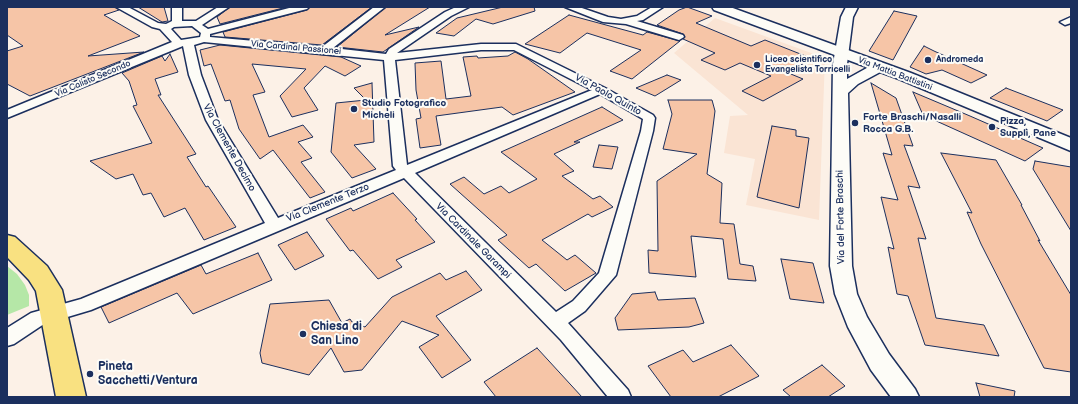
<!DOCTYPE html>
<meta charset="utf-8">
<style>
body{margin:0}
#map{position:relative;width:1078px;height:404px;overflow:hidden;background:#fcf1e7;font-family:"Balsamiq Sans",sans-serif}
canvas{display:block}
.frame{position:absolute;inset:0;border:8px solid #1b2f5e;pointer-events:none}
</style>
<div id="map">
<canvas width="1078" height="404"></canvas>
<div class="frame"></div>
</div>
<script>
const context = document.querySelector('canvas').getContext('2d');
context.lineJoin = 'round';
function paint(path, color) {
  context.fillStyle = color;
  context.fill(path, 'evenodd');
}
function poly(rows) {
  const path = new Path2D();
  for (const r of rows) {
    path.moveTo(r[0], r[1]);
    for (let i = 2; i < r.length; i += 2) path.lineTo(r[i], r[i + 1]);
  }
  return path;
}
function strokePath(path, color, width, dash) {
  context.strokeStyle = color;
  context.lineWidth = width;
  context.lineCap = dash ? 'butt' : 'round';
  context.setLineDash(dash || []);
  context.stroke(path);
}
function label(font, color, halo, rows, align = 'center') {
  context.font = font + ' "Balsamiq Sans",sans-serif';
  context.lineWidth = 4;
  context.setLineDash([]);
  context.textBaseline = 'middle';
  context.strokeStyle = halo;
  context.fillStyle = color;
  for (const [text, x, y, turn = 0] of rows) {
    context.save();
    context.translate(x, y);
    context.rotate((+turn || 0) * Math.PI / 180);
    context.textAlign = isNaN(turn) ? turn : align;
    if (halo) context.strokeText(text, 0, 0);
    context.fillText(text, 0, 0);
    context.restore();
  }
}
paint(poly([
 [715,18,825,58,819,220,746,205,755,159,724,153,730,116,748,115,674,53]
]), '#fae4d4');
paint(poly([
 [7,266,17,274,25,285,29,295,29,306,7,315]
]), '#b5e7a7');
const building = poly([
 [7,7,115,7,119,10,104,15,140,36,88,56,144,52,30,96,7,84,7,51,23,46,7,35,7,7],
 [138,7,164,7,168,21,162,22,138,7],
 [230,7,287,7,220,24,217,17,230,7],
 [310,7,372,7,322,45,225,37,223,32,307,10,310,7],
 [386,7,430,7,385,35,419,27,383,52,337,47,386,7],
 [503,7,534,7,535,11,493,24,476,19,454,36,436,33,457,18,503,7],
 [687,7,712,16,696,23,751,46,765,40,813,59,786,72,803,79,763,101,742,91,771,76,740,63,725,70,701,60,715,53,683,39,685,37,683,34,657,25,679,10,687,7],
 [894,11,917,16,893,60,869,51,894,11],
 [569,15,643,35,647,32,680,41,632,79,610,71,641,50,587,33,560,53,525,44,569,15],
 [220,45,341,57,361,66,345,76,325,66,304,88,318,110,292,117,280,96,306,69,252,64,265,92,253,95,269,137,303,125,313,137,298,142,312,158,301,162,325,192,310,198,273,150,260,159,239,129,230,100,225,101,211,64,204,66,200,50,220,45],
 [924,46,934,51,987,75,971,83,942,70,926,74,910,67,924,46],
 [515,52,528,59,575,92,513,115,502,107,436,116,441,145,420,148,416,119,421,118,416,90,415,63,441,61,446,99,471,96,463,57,477,56,478,58,508,56,515,52],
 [170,54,178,72,155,79,161,95,158,95,196,154,187,157,206,187,208,186,236,227,204,240,185,208,164,217,151,193,143,195,133,174,116,179,90,161,152,143,133,106,137,105,129,81,122,73,162,56,165,61,170,54],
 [667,75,681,80,655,96,636,88,667,75],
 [372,83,374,142,354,145,376,169,352,178,331,152,336,103,366,100,354,88,372,83],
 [871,83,896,98,913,146,904,145,920,188,908,186,926,239,918,238,936,318,984,325,999,356,925,345,908,296,897,294,888,247,894,249,881,197,898,200,883,153,892,155,871,83],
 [1006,88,1063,110,1047,121,990,98,1006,88],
 [913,92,970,116,1043,148,1025,161,923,115,913,92],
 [668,100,712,100,715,111,707,174,722,183,720,223,734,224,740,264,753,266,756,281,728,279,723,239,691,236,696,277,649,273,648,250,658,251,657,181,697,154,663,149,672,114,668,100],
 [602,107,623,120,574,142,580,142,554,154,574,171,562,176,593,199,600,196,613,207,592,217,588,214,542,240,567,260,575,255,596,273,565,291,536,264,529,268,498,240,507,235,450,184,464,177,484,194,501,186,509,193,537,179,501,152,602,107],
 [772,126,796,130,796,136,809,138,799,208,757,197,772,126],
 [599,145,618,147,612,169,593,167,599,145],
 [941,153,996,160,1022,205,1021,205,1040,241,1038,240,1071,295,1071,372,1044,368,981,244,967,212,972,213,941,153],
 [1035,161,1071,167,1071,231,1033,169,1035,161],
 [393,193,417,219,415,220,435,242,396,260,402,267,378,279,353,250,350,251,326,219,351,208,353,211,393,193],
 [307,232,324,256,295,270,278,245,307,232],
 [258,253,272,280,193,314,177,293,109,323,101,307,201,265,206,274,258,253],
 [781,259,813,263,824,303,790,299,781,259],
 [466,271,482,290,436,316,471,360,442,378,419,347,439,335,402,321,362,370,344,372,331,348,309,375,262,363,260,353,270,304,329,300,342,323,350,319,352,322,365,327,392,297,440,273,446,280,466,271],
 [655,292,658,300,695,298,704,323,689,327,618,330,615,318,632,294,655,292],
 [731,345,759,376,718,397,671,397,648,366,683,350,693,362,731,345],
 [537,348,582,397,496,397,484,382,537,348],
 [822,365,845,386,828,397,791,397,783,390,822,365],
 [976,383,1015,391,1014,397,980,397,976,383]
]);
paint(building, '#f6c5a7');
strokePath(building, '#1b2f5e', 1);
const minor = poly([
 [116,7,128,7,158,23,166,24,172,21,172,7,182,7,182,21,196,21,218,7,229,7,202,25,208,29,293,7,309,7,307,9,210,34,210,37,322,47,374,7,385,7,333,48,386,54,389,49,445,12,456,7,469,7,451,16,397,53,481,44,516,44,605,88,653,115,655,118,653,131,616,275,585,311,568,323,628,390,631,397,608,397,561,340,404,178,91,310,44,324,14,344,7,346,7,328,31,313,81,299,265,223,206,120,189,75,183,46,7,118,7,110,172,42,160,29,152,27,116,7],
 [192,26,201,33,200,37,181,40,171,29,174,27,192,26],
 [204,42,384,60,393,166,396,170,278,218,218,120,201,75,194,45,204,42],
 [481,50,514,50,592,90,407,165,395,60,481,50],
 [600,94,643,119,641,131,599,273,573,301,556,312,415,173,600,94],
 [565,7,579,7,608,17,621,19,637,16,652,7,663,7,643,20,637,21,683,35,684,37,679,40,626,24,603,22,565,7],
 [1071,17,1071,23,1065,25,1060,22,1071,17]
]);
const tertiary = poly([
 [846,7,858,7,853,17,847,64,847,79,874,64,879,63,884,64,886,67,884,70,858,84,848,93,852,266,857,294,867,317,889,354,915,389,919,397,891,397,871,370,848,327,835,294,830,266,833,64,841,17,846,7]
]);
const secondary = poly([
 [712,7,730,7,911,73,1071,138,1071,151,899,79,714,10,712,7]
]);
const primary = poly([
 [7,235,15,237,47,266,62,290,86,397,56,397,36,291,29,280,7,257,7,235]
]);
strokePath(minor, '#1b2f5e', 3);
strokePath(tertiary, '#1b2f5e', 3);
strokePath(secondary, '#1b2f5e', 3);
strokePath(primary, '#1b2f5e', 3);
paint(minor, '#fdfcf7');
paint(tertiary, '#fdfcf7');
paint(secondary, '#fdfcf7');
paint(primary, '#f9e181');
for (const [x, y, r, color] of [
 [928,60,4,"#1b2f5e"],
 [757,65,4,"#1b2f5e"],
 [354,109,4,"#1b2f5e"],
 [855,123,4,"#1b2f5e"],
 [992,127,4,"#1b2f5e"],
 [303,334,4,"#1b2f5e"],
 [90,374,4,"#1b2f5e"]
]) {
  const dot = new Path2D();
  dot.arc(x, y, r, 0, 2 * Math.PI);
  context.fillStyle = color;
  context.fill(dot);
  strokePath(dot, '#fdfcf7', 1.5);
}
label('9px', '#1b2f5e', '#fdfcf7', [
 ["Via Cardinal Passionei",296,48,5],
 ["Via Mattia Battistini",895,74,21],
 ["Via Calisto Secondo",93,79,-23]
]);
label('bold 9px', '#1b2f5e', '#fdfcf7', [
 ["Liceo scientifico",765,60],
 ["Evangelista Torricelli",765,70],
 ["Andromeda",936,60]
], 'left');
label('10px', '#1b2f5e', '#fdfcf7', [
 ["Via Paolo Quinto",608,95,29],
 ["Via Clemente Decimo",229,148,61],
 ["Via Clemente Terzo",328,203,-22],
 ["Via del Forte Braschi",841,217,-91],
 ["Via Cardinale Garampi",473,241,45]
]);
label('bold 10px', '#1b2f5e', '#fdfcf7', [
 ["Studio Fotografico",362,103],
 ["Micheli",362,115],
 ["Forte Braschi/Nasalli",863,117],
 ["Rocca G.B.",863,129],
 ["Pizza,",1000,121],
 ["Supplì, Pane",1000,133]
], 'left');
label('bold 12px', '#1b2f5e', '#fdfcf7', [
 ["Chiesa di",311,327],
 ["San Lino",311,341],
 ["Pineta",98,367],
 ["Sacchetti/Ventura",98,381]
], 'left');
</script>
